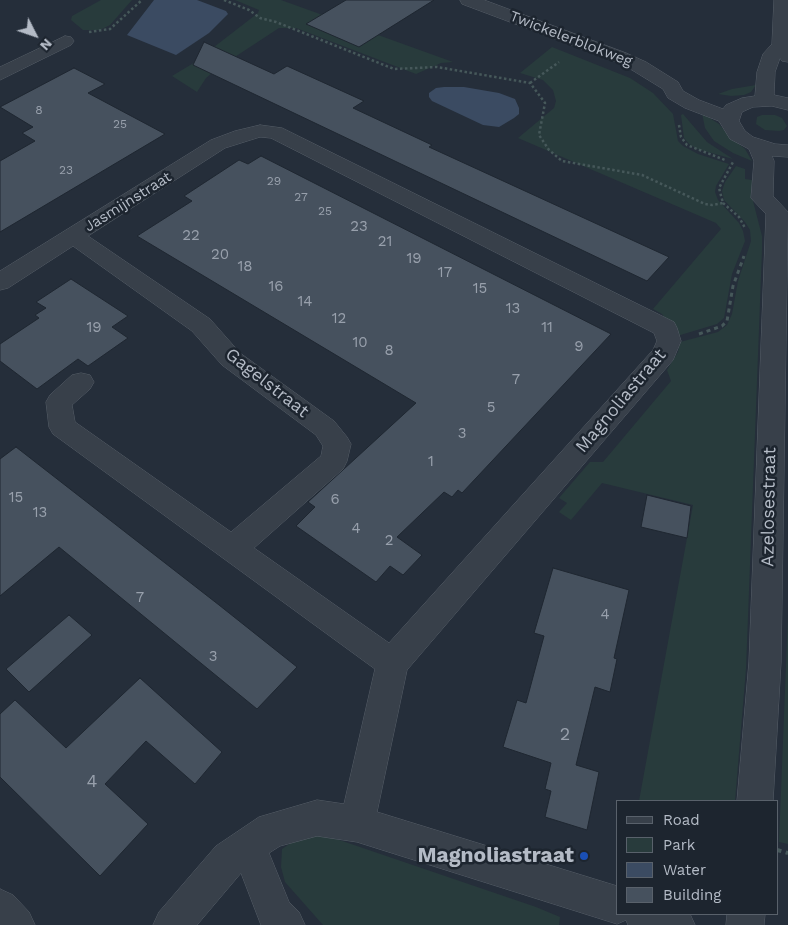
<!DOCTYPE html>
<style>
body{margin:0}
#map{position:relative;width:788px;height:925px;overflow:hidden;background:#252e3a;font-family:"Work Sans",sans-serif}
canvas{display:block}
.legend{position:absolute;left:616px;top:800px;width:162px;height:115px;box-sizing:border-box;background:#1d252f;border:1px solid #59616b;margin:0;padding:6px 9px;list-style:none;font-size:15px;color:#b4bbc6}
.legend li{display:flex;align-items:center;gap:10px;height:25px}
.legend b{width:25px;border:1px solid #59616b}
.north{position:absolute;left:10px;top:10px;width:50px;height:50px;-webkit-text-stroke:4px #1d252f;paint-order:stroke;rotate:131deg;font-size:14px;font-weight:700;line-height:20px;text-align:center;color:#b4bbc6}
.north::after{content:'';display:block;margin:auto;width:18px;height:22px;background:#b4bbc6;clip-path:polygon(50% 0,100% 100%,50% 72%,0 100%)}
</style>
<div id="map">
<canvas width="788" height="925"></canvas>
<ul class="legend">
<li><b style="height:6px;background:#38404a"></b>Road</li>
<li><b style="height:14px;background:#283b3c"></b>Park</li>
<li><b style="height:14px;background:#3b4b62"></b>Water</li>
<li><b style="height:14px;background:#46515e"></b>Building</li>
</ul>
<div class="north">N</div>
</div>
<script>
const context = document.querySelector('canvas').getContext('2d');
context.lineJoin = 'round';
function paint(path, color) {
  context.fillStyle = color;
  context.fill(path, 'evenodd');
}
function poly(rows) {
  const path = new Path2D();
  for (const r of rows) {
    path.moveTo(r[0], r[1]);
    for (let i = 2; i < r.length; i += 2) path.lineTo(r[i], r[i + 1]);
  }
  return path;
}
function strokePath(path, color, width, dash) {
  context.strokeStyle = color;
  context.lineWidth = width;
  context.lineCap = dash ? 'butt' : 'round';
  context.setLineDash(dash || []);
  context.stroke(path);
}
function label(font, color, halo, rows, align = 'center') {
  context.font = font + ' "Work Sans",sans-serif';
  context.lineWidth = 5;
  context.setLineDash([]);
  context.textBaseline = 'middle';
  context.strokeStyle = halo;
  context.fillStyle = color;
  for (const [text, x, y, turn = 0] of rows) {
    context.save();
    context.translate(x, y);
    context.rotate((+turn || 0) * Math.PI / 180);
    context.textAlign = isNaN(turn) ? turn : align;
    if (halo) context.strokeText(text, 0, 0);
    context.fillText(text, 0, 0);
    context.restore();
  }
}
paint(poly([
 [101,0,132,0,110,25,100,30,83,30,71,20,72,16],
 [235,0,281,0,453,62,441,63,416,74,296,28,279,28,218,68,206,78,197,92,172,76,192,64,258,13,259,10],
 [552,47,630,78,653,93,673,114,678,141,683,146,698,154,729,164,716,186,715,192,718,200,739,223,743,231,745,241,732,274,724,318,717,324,677,336,662,314,653,309,721,229,716,223,518,138,554,108,556,101,553,90,543,80,520,73],
 [756,85,751,92,744,95,731,96,718,94,732,89],
 [702,113,719,124,730,137,745,149,752,161,733,153,714,141,705,128],
 [683,114,707,142,733,159,697,149,689,144,684,138,681,115],
 [762,115,775,115,782,118,787,126,784,130,779,131,765,130,756,124,757,117],
 [736,166,745,169,745,179,752,180,753,201,762,236,762,250,746,669,735,801,639,801,693,505,602,483,571,520,559,512,567,503,559,498,590,462,603,462,671,381,667,370,678,352,680,342,718,332,727,325,732,314,738,281,751,241,750,230,745,222,724,200,722,191,725,182],
 [788,554,788,844,779,842,788,614],
 [310,830,536,907,560,917,559,925,323,925,285,882,281,867,282,849]
]), '#283b3c');
paint(poly([
 [154,0,197,0,226,11,228,14,209,33,176,55,127,35],
 [444,87,464,87,499,93,515,99,519,108,519,114,514,118,499,127,483,125,432,101,429,97,429,93,436,88]
]), '#3b4b62');
const building = poly([
 [346,0,434,0,359,47,306,24,346,0],
 [204,42,274,74,287,66,364,101,353,108,432,145,429,147,669,257,647,281,193,65,204,42],
 [74,68,105,84,88,93,165,134,0,232,0,161,35,141,22,133,33,127,0,107,74,68],
 [261,156,611,334,462,493,458,490,452,497,444,492,397,537,422,555,403,575,390,566,376,582,296,526,315,507,308,502,416,403,137,236,192,201,184,196,239,160,248,164,261,156],
 [71,279,128,316,112,327,128,338,88,366,78,359,37,389,0,361,0,344,39,318,35,315,46,308,36,302,71,279],
 [16,447,219,605,297,667,257,709,59,547,0,596,0,459,16,447],
 [647,495,691,506,687,538,641,527,647,495],
 [553,568,629,590,614,658,617,659,610,692,595,687,576,765,599,772,587,830,545,817,551,791,545,789,551,763,503,747,517,700,526,703,544,636,534,633,553,568],
 [69,615,92,635,29,692,6,669,69,615],
 [140,678,222,752,195,784,146,741,105,784,148,824,100,876,0,777,0,714,15,700,66,748,140,678]
]);
paint(building, '#46515e');
strokePath(building, '#1f2731', 1);
const minor = poly([
 [460,0,484,0,626,53,646,62,678,82,683,91,699,100,723,109,726,105,742,98,755,96,757,72,763,54,772,44,774,0,788,0,788,62,782,61,780,58,775,72,774,95,788,98,788,110,772,106,753,107,742,112,739,121,745,131,753,137,775,144,788,145,788,157,772,156,774,161,773,196,788,212,781,662,773,801,737,801,749,662,766,214,751,198,754,161,749,149,730,139,719,121,685,108,668,98,663,89,632,70,614,61,462,4,460,0],
 [65,36,71,37,74,41,71,45,0,80,0,67,65,36],
 [260,125,282,128,674,322,677,328,681,341,673,360,407,670,377,812,617,886,617,914,690,914,695,925,628,925,626,920,617,924,357,842,317,836,280,846,269,853,289,902,299,912,305,925,261,925,241,873,197,925,153,925,159,912,216,846,259,817,317,800,344,804,375,669,53,434,49,427,46,402,50,395,72,375,81,373,90,375,94,382,90,389,72,405,75,422,231,532,321,456,323,446,316,435,222,365,192,331,73,246,8,288,0,290,0,271,211,140,235,131,260,125],
 [260,137,271,138,654,333,657,341,653,350,389,643,254,548,343,469,347,461,351,444,347,437,334,421,240,353,210,319,88,236,225,148,260,137],
 [0,889,13,895,29,912,35,925,0,925,0,889],
 [727,914,765,914,764,925,726,925,727,914]
]);
strokePath(minor, '#565e68', 1);
strokePath(poly([
 [224,0,249,10,260,18,276,22,394,69,437,67,530,83,545,103,539,135,549,150,562,161,642,175,705,204,712,205,723,203,719,188,733,162],
 [89,32,110,29,142,0],
 [530,83,559,62],
 [679,125,681,137,687,145,725,160],
 [723,203,739,217,745,228]
]), '#46585a', 2.5, [2.5, 2.5]);
strokePath(poly([
 [699,334,722,326,727,321,733,286,744,256]
]), '#46585a', 3, [4, 4]);
strokePath(poly([
 [777,850,788,853]
]), '#46585a', 4, [4.5, 4.5]);
paint(minor, '#38404a');
for (const [x, y, r, color] of [
 [584,856,5,"#1a4fb4"]
]) {
  const dot = new Path2D();
  dot.arc(x, y, r, 0, 2 * Math.PI);
  context.fillStyle = color;
  context.fill(dot);
  strokePath(dot, '#1d252f', 2);
}
label('12px', '#98a0ac', null, [
 ["8",39,110],
 ["25",120,124],
 ["23",66,170],
 ["29",274,181],
 ["27",301,197],
 ["25",325,211]
]);
label('15px', '#b4bbc6', '#1d252f', [
 ["Twickelerblokweg",571,39,21],
 ["Jasmijnstraat",128,202,-32]
]);
label('15px', '#98a0ac', null, [
 ["23",359,227],
 ["22",191,236],
 ["21",385,242],
 ["20",220,255],
 ["19",414,259],
 ["18",245,267],
 ["17",445,273],
 ["16",276,287],
 ["15",480,289],
 ["14",305,302],
 ["13",513,309],
 ["12",339,319],
 ["19",94,328],
 ["11",547,328],
 ["10",360,343],
 ["9",579,347],
 ["8",389,351],
 ["7",516,380],
 ["5",491,408],
 ["3",462,434],
 ["1",431,462],
 ["15",16,498],
 ["6",335,500],
 ["13",40,513],
 ["4",356,529],
 ["2",389,541],
 ["7",140,598],
 ["4",605,615],
 ["3",213,657]
]);
label('18px', '#b4bbc6', '#1d252f', [
 ["Gagelstraat",267,383,38],
 ["Magnoliastraat",621,401,-50],
 ["Azelosestraat",769,507,-89]
]);
label('18px', '#98a0ac', null, [
 ["2",565,735],
 ["4",92,782]
]);
label('bold 21px', '#b4bbc6', '#1d252f', [
 ["Magnoliastraat",574,856]
], 'right');
</script>
